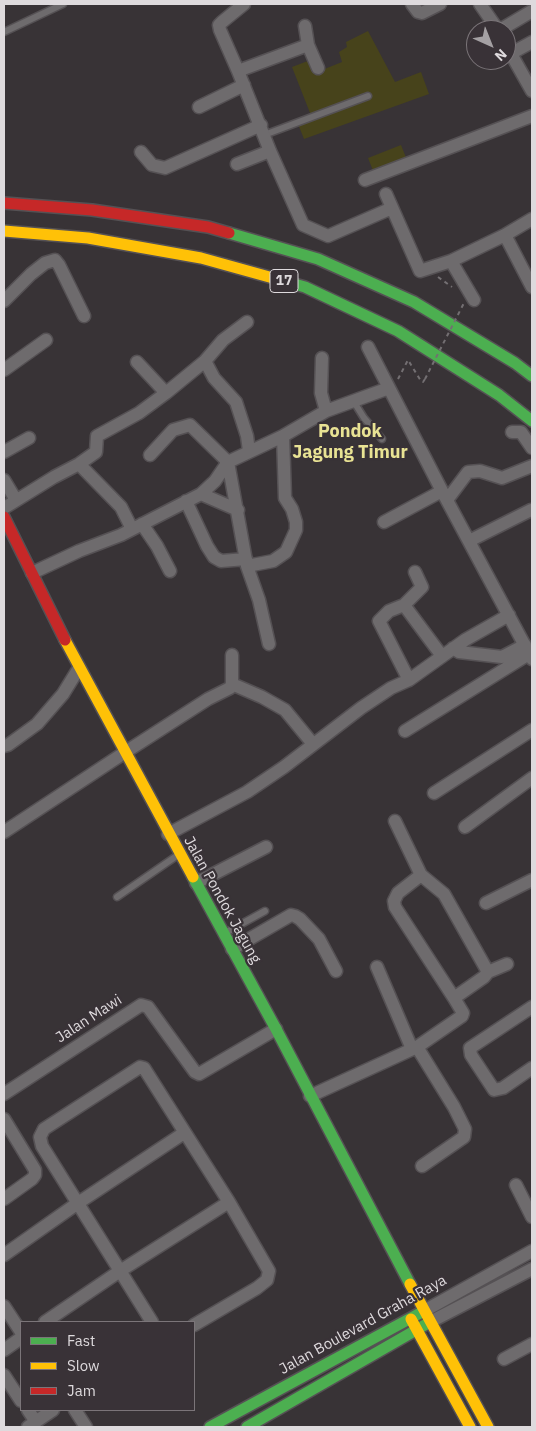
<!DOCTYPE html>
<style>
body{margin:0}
#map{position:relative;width:536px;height:1431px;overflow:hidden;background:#383336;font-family:"IBM Plex Sans",sans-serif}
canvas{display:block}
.frame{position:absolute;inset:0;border:5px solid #dedadd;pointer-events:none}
.legend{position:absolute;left:20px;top:1321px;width:175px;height:90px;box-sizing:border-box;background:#393237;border:1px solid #7b7579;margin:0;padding:6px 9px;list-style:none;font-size:15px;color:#dedadd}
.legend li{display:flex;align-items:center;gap:10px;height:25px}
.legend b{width:25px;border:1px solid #7b7579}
.north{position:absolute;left:466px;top:20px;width:50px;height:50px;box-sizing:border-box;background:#393237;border:1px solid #7b7579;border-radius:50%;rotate:136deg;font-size:14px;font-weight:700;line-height:20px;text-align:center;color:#dedadd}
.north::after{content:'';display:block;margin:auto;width:18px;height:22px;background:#a4a0a3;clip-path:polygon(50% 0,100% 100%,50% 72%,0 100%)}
</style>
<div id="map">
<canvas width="536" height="1431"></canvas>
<div class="frame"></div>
<ul class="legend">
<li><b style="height:6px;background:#4caf50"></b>Fast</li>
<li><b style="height:6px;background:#ffc107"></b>Slow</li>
<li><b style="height:6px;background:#c62828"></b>Jam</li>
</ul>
<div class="north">N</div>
</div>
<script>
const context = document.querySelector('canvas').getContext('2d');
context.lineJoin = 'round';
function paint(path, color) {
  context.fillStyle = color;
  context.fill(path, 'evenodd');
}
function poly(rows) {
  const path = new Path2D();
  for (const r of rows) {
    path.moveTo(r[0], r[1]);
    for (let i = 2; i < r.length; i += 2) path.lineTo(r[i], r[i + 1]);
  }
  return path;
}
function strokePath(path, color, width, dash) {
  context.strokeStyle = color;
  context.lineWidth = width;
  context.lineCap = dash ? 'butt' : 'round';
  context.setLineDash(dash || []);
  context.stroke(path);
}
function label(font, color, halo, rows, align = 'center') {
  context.font = font + ' "IBM Plex Sans",sans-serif';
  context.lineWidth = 4.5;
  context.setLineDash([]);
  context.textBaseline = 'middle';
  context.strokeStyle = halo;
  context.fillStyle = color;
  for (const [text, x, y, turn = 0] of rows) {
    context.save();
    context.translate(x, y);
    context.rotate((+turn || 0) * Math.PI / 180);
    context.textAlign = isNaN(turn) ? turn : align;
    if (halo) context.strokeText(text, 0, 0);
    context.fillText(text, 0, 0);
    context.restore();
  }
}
paint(poly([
 [368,31,395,82,421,72,429,94,304,139,298,124,312,118,292,67,313,59,317,72,342,62,339,52,347,47,346,42],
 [401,145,407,160,374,173,368,158]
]), '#47431b');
const lane = poly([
 [4,32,63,4],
 [264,135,368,96],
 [354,402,364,418,382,439],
 [117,897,178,855],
 [225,933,265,911]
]);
const street = poly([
 [244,4,222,22,219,25,220,30,238,71,270,151,303,225,328,236,392,208],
 [412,4,418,12,422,13,440,4],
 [480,4,498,30],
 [305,26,308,45,318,68],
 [500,30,532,11],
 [506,45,532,91],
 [510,54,532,42],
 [238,71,308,45],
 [199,107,244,85],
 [141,152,152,165,165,168,261,125],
 [237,164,270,151],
 [365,180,532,116],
 [386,194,420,271,451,261,505,235,532,219],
 [505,235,532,287],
 [451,261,474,300],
 [4,301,31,274,45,263,55,260,59,265,84,316],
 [368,347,442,491,532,659],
 [322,358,321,393,326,411],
 [205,361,214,378,236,402,247,436,249,451],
 [137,362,166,393],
 [4,370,46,340],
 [512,432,521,432,532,448],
 [4,452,29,438],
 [150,455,173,430,190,425,228,462,247,566,259,600,269,644],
 [79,464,121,507,132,529],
 [4,480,16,500],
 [201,494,238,510],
 [447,500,468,472,480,471,502,478,532,466],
 [186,501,207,546,214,557,221,561,246,559],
 [4,508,54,477,79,464,96,452,97,436,139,413,166,393,205,361,223,340,247,322],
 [384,522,442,491],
 [142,524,157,546,170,571],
 [469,541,531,510],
 [247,566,273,561,286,552,296,530,296,522,292,509,285,498,283,436],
 [32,573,79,551,121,535,201,494,215,481,228,462,283,436,326,411,389,388],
 [404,605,422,587,415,572],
 [453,648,459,652,502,657,525,645],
 [409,680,379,621,389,611,404,605,442,656],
 [232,684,262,697,285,710,313,744],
 [405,731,529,654],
 [4,746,8,745,37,724,63,694,79,668],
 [434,793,532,730],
 [395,821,421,875],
 [465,827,532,778],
 [4,832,124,753,208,699,230,688,232,684,232,655],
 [168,834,247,792,284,767,361,708,391,688,409,680,465,640,509,615],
 [196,883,266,847],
 [486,903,532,880],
 [232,949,291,915,295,916,300,919,319,939,336,971],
 [377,967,412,1049],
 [488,972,507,964],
 [532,1007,470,1048,471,1055,494,1090,503,1088,532,1068],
 [417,1047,454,1107,465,1129,464,1137,422,1166],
 [4,1094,141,1005,148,1007,195,1072,199,1074,276,1029],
 [310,1096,417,1047,462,1016,463,1013,454,998,395,907,394,901,398,893,421,875,444,894,488,972,484,977,454,998],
 [4,1119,35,1170,35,1175,32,1179,4,1199],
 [516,1185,532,1217],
 [4,1255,78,1203,184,1133],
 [4,1306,21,1332],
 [424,1311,532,1251],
 [45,1322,120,1271,229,1202],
 [152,1322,42,1146,40,1137,44,1129,140,1067,144,1068,229,1202,269,1271,267,1280,257,1288,194,1325],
 [430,1322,532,1269],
 [4,1350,21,1338],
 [504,1359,532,1344],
 [4,1375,21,1401],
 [28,1410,36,1422],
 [75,1410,86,1427],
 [28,1427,53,1410]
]);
const fast = poly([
 [229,233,318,259,414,302,515,363,532,376],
 [273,278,305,287,398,331,499,395,532,421],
 [193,877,276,1029,410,1284],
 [210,1427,424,1311],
 [247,1427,430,1322]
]);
const slow = poly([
 [4,231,88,238,201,258,273,278],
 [65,640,193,877],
 [410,1284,488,1427],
 [411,1319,470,1427]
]);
const jam = poly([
 [4,203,92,210,208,227,229,233],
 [4,517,65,640]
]);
strokePath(lane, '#555154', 9);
strokePath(street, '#555154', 15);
strokePath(fast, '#555154', 14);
strokePath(slow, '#555154', 14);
strokePath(jam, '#555154', 14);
strokePath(poly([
 [438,277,452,287],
 [398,379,408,360,421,381,423,382,425,379]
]), '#736f72', 2, [4, 4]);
strokePath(lane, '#6e6b6d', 6);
strokePath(street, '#6e6b6d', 12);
strokePath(fast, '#4caf50', 11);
strokePath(slow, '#ffc107', 11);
strokePath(jam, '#c62828', 11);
strokePath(poly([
 [425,379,465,301]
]), '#736f72', 2, [4, 4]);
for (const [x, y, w] of [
 [284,281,28]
]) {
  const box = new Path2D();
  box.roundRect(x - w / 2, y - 11.5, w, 23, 4);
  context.fillStyle = '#393237';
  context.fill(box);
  strokePath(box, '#dedadd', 1);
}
label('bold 14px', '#dedadd', null, [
 ["17",284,281]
]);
label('15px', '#dedadd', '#393237', [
 ["Jalan Pondok Jagung",222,900,61],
 ["Jalan Mawi",89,1019,-33],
 ["Jalan Boulevard Graha Raya",363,1325,-29]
]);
label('bold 18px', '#e9e394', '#393237', [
 ["Pondok",350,432],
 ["Jagung Timur",350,453]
]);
</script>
